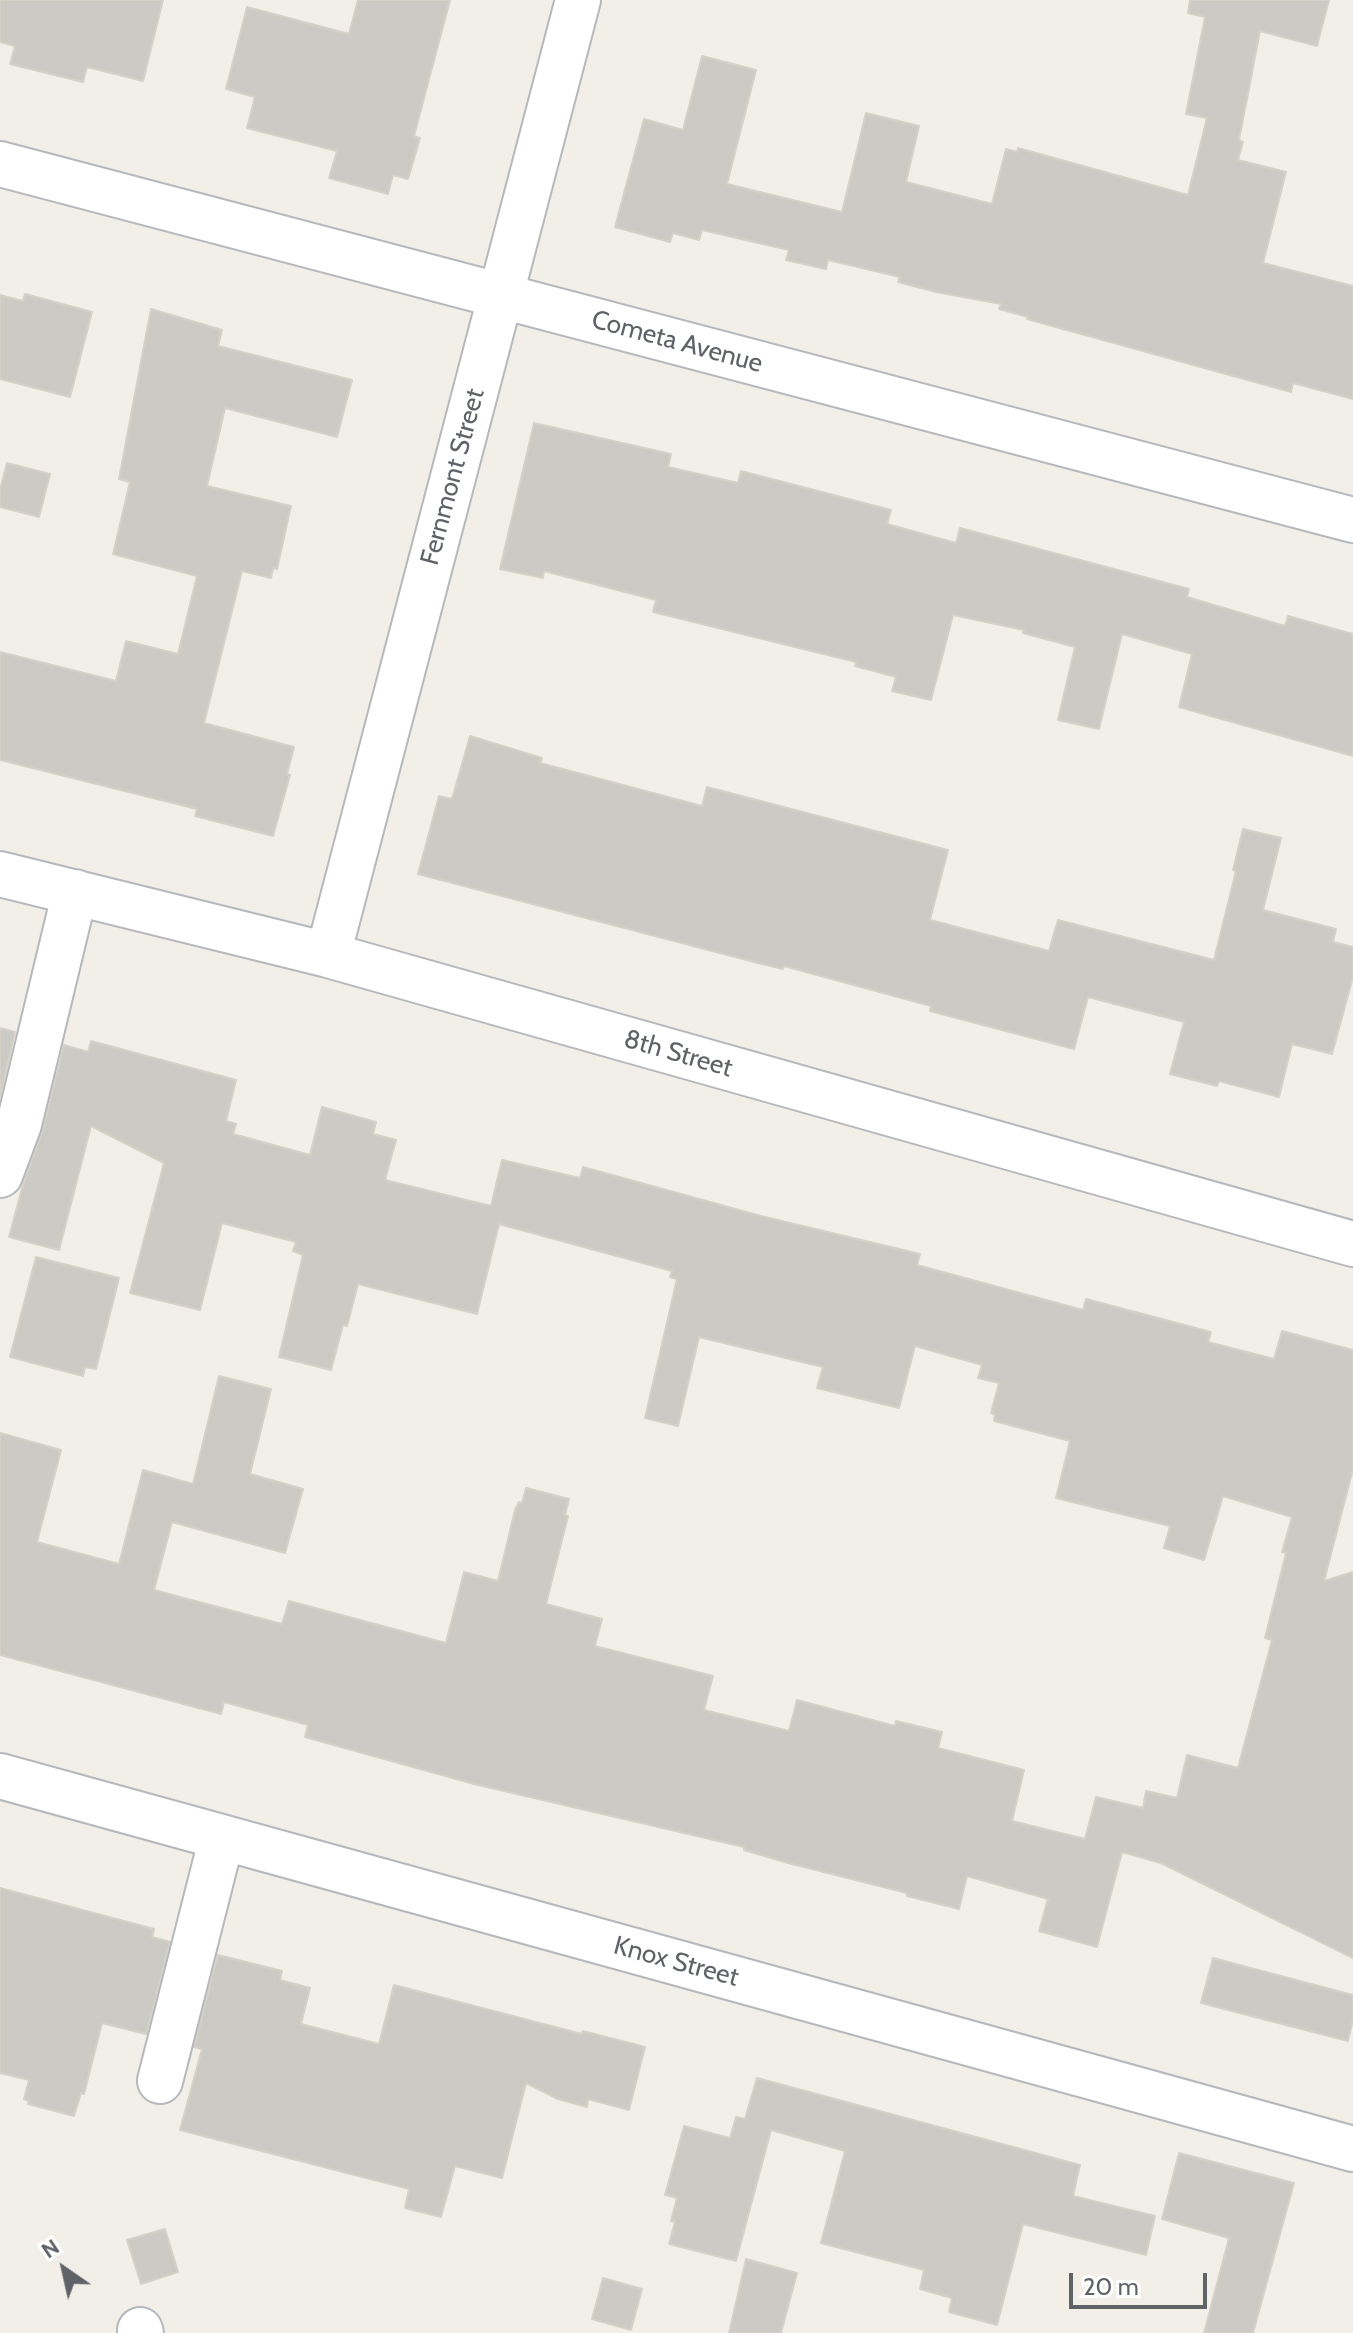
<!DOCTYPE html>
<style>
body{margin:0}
#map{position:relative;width:1353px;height:2333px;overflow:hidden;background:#f1efe8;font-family:Cabin,sans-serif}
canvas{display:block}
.north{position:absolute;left:24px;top:2229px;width:80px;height:80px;-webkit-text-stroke:6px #fff;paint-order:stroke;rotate:326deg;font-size:22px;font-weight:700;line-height:32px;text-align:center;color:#5f6368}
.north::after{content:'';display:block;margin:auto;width:28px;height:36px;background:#5f6368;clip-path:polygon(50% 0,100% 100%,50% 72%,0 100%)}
.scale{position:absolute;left:1069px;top:2273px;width:138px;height:36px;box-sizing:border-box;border:4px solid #5f6368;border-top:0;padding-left:10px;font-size:24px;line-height:28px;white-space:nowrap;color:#5f6368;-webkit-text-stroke:6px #fff;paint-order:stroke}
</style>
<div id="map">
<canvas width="1353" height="2333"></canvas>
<div class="north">N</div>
<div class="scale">20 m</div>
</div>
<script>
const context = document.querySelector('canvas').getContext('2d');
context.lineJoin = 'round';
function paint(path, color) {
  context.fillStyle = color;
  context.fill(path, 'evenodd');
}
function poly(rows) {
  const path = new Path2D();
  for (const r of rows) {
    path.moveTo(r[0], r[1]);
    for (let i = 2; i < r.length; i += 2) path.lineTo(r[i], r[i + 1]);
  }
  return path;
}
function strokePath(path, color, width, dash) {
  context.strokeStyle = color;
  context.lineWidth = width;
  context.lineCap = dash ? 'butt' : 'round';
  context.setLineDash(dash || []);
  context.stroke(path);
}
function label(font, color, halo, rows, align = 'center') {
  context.font = font + ' Cabin,sans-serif';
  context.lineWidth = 7;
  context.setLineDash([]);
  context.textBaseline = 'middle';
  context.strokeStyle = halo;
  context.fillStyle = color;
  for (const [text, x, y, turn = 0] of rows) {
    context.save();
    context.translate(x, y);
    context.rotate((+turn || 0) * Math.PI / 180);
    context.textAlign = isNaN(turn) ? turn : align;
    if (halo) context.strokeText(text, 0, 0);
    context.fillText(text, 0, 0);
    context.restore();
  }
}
const building = poly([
 [0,0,163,0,143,81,87,67,83,82,10,64,15,46,0,42,0,0],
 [358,0,450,0,414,136,420,138,408,179,393,175,388,194,329,178,337,151,247,128,255,97,226,89,247,7,349,34,358,0],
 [1190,0,1329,0,1317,46,1260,31,1239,140,1243,142,1238,160,1286,172,1263,263,1353,286,1353,399,1293,383,1291,392,1027,319,1028,317,999,309,1001,304,936,292,898,282,900,277,828,260,826,269,786,260,789,250,702,230,699,240,673,233,670,242,615,227,644,119,683,130,702,56,756,70,727,184,842,212,866,113,919,126,906,182,992,204,1006,149,1017,152,1018,148,1188,195,1207,118,1186,114,1205,17,1188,13,1190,0],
 [25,294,92,312,70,397,0,379,0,295,23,301,25,294],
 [151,309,222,330,218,346,352,380,337,437,225,408,207,486,291,506,277,569,273,568,271,578,242,571,204,723,294,747,287,774,290,775,273,836,195,816,197,809,0,760,0,652,116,681,126,641,178,654,197,576,113,554,130,482,119,479,151,309],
 [534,423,671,454,668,467,738,483,741,471,891,510,887,524,956,543,960,528,1189,589,1187,597,1285,626,1288,616,1353,634,1353,756,1179,707,1192,654,1122,634,1099,729,1058,720,1075,647,1023,633,1024,630,953,615,931,700,892,691,896,677,855,666,856,662,653,612,656,600,544,571,543,578,500,569,534,423],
 [7,463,50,474,39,517,0,507,0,490,7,463],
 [470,736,542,758,540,763,702,806,707,787,948,850,930,920,1049,951,1058,920,1214,960,1236,871,1233,870,1243,829,1281,838,1263,910,1336,929,1333,942,1353,947,1353,977,1332,1054,1292,1044,1279,1097,1219,1081,1217,1086,1170,1074,1184,1022,1088,997,1074,1049,930,1011,931,1006,784,966,783,969,758,963,418,874,439,796,452,799,470,736],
 [0,1028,15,1032,0,1096,0,1028],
 [91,1041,236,1080,226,1121,236,1124,233,1134,310,1155,322,1107,376,1122,373,1134,396,1140,385,1180,491,1206,502,1160,580,1178,583,1167,761,1216,920,1254,917,1265,1024,1294,1083,1310,1086,1299,1211,1332,1208,1342,1274,1359,1282,1331,1353,1350,1353,1469,1324,1581,1353,1572,1353,1958,1161,1863,1122,1852,1097,1947,1039,1931,1048,1899,967,1876,959,1909,907,1896,907,1893,788,1863,744,1850,744,1847,474,1784,305,1737,308,1725,224,1702,221,1714,0,1655,0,1433,61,1450,37,1542,119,1564,143,1470,193,1484,219,1376,271,1389,250,1474,303,1489,285,1553,172,1522,154,1590,282,1624,289,1601,446,1643,464,1572,498,1581,515,1510,519,1502,522,1503,526,1488,569,1499,565,1515,568,1516,546,1604,602,1619,595,1646,713,1676,704,1710,789,1731,797,1700,895,1726,896,1721,942,1732,938,1748,1024,1770,1012,1821,1085,1839,1096,1797,1143,1808,1146,1791,1177,1798,1187,1755,1238,1768,1272,1640,1265,1638,1286,1553,1282,1552,1292,1517,1223,1496,1204,1560,1164,1548,1170,1526,1056,1498,1070,1441,994,1421,995,1415,991,1413,999,1383,978,1378,982,1365,915,1346,899,1408,817,1388,823,1367,699,1337,678,1426,645,1418,677,1279,670,1277,672,1271,499,1224,477,1314,358,1284,347,1326,343,1325,331,1370,279,1357,303,1255,293,1251,296,1242,222,1223,200,1310,130,1293,164,1163,91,1126,59,1250,9,1237,23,1185,43,1130,64,1045,88,1052,91,1041],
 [36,1257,119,1278,96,1369,85,1367,83,1376,10,1357,36,1257],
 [0,1888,154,1929,152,1937,170,1942,146,2034,102,2023,84,2094,81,2093,74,2116,28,2104,29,2101,24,2099,29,2080,0,2073,0,1888],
 [218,1955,282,1971,280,1980,310,1988,301,2024,379,2044,394,1985,582,2034,583,2031,645,2047,629,2110,588,2099,587,2107,558,2099,526,2083,502,2178,455,2166,441,2217,405,2208,409,2189,180,2130,202,2049,194,2047,218,1955],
 [1213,1958,1353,1995,1353,2020,1348,2041,1201,2003,1213,1958],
 [757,2078,1080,2165,1073,2196,1155,2216,1146,2255,1023,2224,997,2325,949,2312,952,2298,920,2289,924,2270,821,2243,845,2151,771,2130,736,2261,669,2244,675,2222,671,2221,677,2198,665,2195,684,2126,730,2138,736,2117,745,2119,757,2078],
 [1179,2153,1294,2183,1253,2333,1204,2333,1229,2238,1162,2219,1179,2153],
 [165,2229,178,2272,141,2284,127,2240,165,2229],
 [746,2259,797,2273,781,2333,729,2333,746,2259],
 [603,2278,642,2289,631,2330,592,2319,603,2278]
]);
paint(building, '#cccac5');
strokePath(building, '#d6d1c6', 2);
const minor = poly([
 [0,164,1353,520],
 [0,874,328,955,1353,1244],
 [328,955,578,0],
 [0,1175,19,1124,75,892],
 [0,1776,1353,2149],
 [160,2081,222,1837],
 [140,2330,141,2333]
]);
strokePath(minor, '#b5b8bc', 48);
strokePath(minor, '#fff', 44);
label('26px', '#5f6368', '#fff', [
 ["Cometa Avenue",677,342,15],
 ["Fernmont Street",453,477,-75],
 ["8th Street",678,1054,16],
 ["Knox Street",676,1962,15]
]);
</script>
